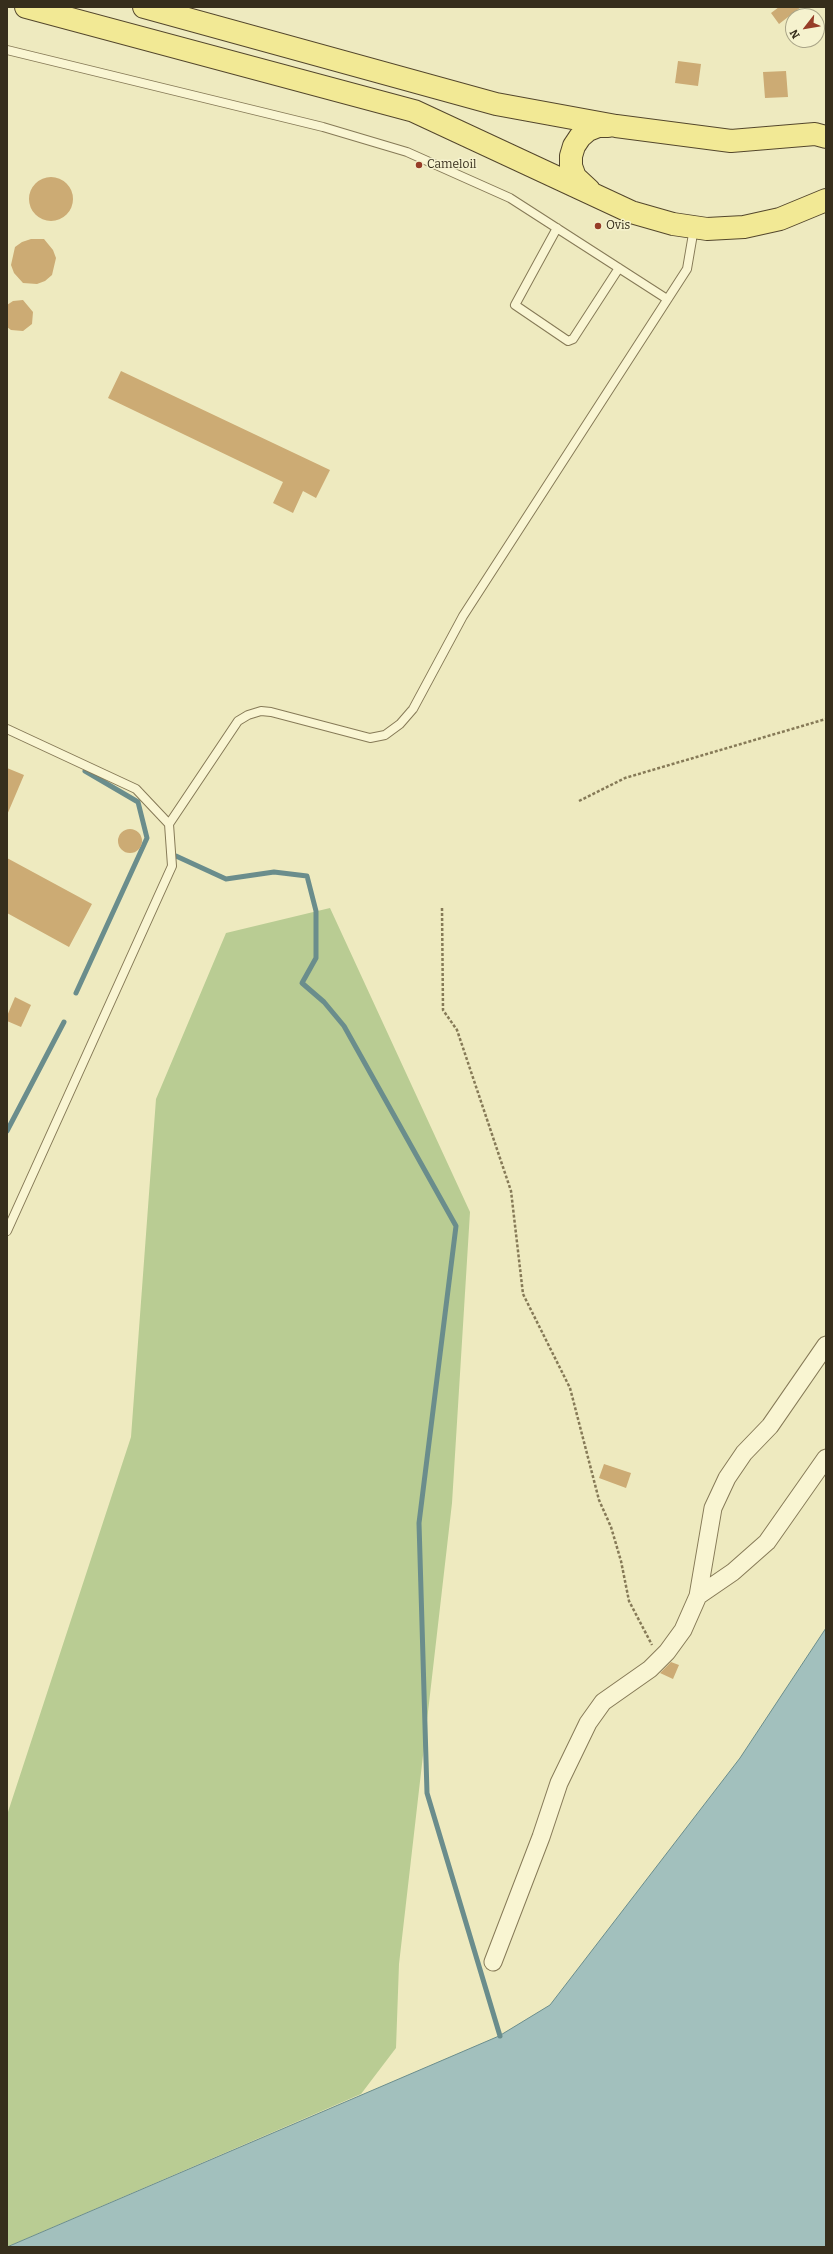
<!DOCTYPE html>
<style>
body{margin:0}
#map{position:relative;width:833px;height:2254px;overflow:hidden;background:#eeeabf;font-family:Bitter,serif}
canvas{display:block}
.frame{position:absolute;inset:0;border:8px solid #362e1c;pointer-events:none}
.north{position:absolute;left:785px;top:8px;width:40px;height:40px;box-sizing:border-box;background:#f5f2ce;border:1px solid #a9a487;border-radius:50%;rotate:239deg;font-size:11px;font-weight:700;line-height:16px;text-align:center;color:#362e1c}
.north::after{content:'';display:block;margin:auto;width:14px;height:18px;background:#963d27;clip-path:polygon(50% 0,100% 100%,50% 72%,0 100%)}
</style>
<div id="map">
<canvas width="833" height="2254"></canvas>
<div class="frame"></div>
<div class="north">N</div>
</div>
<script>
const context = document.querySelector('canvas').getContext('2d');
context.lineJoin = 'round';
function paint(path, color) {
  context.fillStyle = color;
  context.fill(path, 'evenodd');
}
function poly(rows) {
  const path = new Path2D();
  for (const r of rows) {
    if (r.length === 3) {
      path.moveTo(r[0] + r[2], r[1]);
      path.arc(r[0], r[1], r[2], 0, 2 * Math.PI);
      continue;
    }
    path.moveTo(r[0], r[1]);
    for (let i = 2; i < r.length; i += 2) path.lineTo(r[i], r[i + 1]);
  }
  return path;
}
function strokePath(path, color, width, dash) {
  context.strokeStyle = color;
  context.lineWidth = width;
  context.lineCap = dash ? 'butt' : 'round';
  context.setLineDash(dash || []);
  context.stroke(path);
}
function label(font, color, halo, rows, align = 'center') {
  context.font = font + ' Bitter,serif';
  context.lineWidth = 3;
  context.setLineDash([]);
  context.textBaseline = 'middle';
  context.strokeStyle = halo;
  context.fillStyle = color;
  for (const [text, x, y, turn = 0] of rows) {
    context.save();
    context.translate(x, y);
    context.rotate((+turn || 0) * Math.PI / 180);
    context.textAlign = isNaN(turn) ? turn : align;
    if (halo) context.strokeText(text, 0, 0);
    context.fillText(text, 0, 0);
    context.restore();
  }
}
paint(poly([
 [330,908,470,1212,452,1503,399,1964,396,2048,361,2094,7,2247,7,1815,131,1437,156,1099,226,933]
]), '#b9cc93');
const water = poly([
 [826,1628,826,2247,7,2247,499,2036,550,2005,740,1758,826,1628]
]);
paint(water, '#a2c0bd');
strokePath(water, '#6a8d8c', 1);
strokePath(poly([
 [176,856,226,879,274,872,307,876,316,911,316,958,302,983,324,1002,344,1026,456,1226,419,1523,427,1793,500,2036],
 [76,993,147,838,138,802,85,771],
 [7,1131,64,1022]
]), '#6a8d8c', 5);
paint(poly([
 [779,7,801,7,779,24,771,13],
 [678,61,701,64,698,86,675,83],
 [786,71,788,97,765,98,763,72],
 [51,199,22],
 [31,239,44,239,53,250,56,258,52,275,45,281,37,284,23,283,14,273,11,265,15,247,22,242],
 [23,300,33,312,32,324,23,331,11,330,7,327,7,305,13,301],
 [121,371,330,470,316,498,303,491,293,513,273,503,283,482,108,398],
 [7,768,24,775,7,815],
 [130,841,12],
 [7,858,92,904,69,947,7,913],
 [15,997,31,1005,21,1027,7,1021,7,1016],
 [604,1464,631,1473,626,1488,599,1478],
 [671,1662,679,1665,673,1679,660,1673]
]), '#ccab74');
const lane = poly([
 [7,50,323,127,407,152,510,198,667,299],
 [557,228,515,305,568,341,573,339,619,268],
 [7,729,136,789,169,824,172,866,7,1231],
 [169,824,238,721,248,715,261,711,271,712,370,738,385,735,400,724,413,709,463,616,687,269,694,228]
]);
const street = poly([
 [698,1596,733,1572,767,1542,826,1458],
 [493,1962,541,1837,559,1783,588,1723,603,1702,650,1669,667,1652,683,1630,698,1596,713,1508,727,1478,744,1453,770,1426,826,1345]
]);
const primary = poly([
 [26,7,414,111,631,212,673,224,707,229,744,227,780,219,826,200],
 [144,7,496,104,616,126,731,141,815,134,826,137],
 [589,190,575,177,571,166,571,156,574,146,580,137,588,130,598,126,608,126]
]);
strokePath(lane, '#867a57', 10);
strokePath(street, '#867a57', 19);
strokePath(primary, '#54472c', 24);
strokePath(poly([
 [579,801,625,778,826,719],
 [442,908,443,1010,457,1030,511,1191,523,1294,570,1388,599,1500,611,1527,621,1561,629,1601,652,1645]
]), '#867a57', 2.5, [3, 2]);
strokePath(lane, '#f9f5d2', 8);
strokePath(street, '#f9f5d2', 17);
strokePath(primary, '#f2e995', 22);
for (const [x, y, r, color] of [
 [419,165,4,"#963d27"],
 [598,226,4,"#963d27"]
]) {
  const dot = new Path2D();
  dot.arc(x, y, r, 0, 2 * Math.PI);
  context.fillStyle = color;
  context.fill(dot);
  strokePath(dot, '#f5f2ce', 1.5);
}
label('12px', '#362e1c', '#f5f2ce', [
 ["Cameloil",427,165],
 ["Ovis",606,226]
], 'left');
</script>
